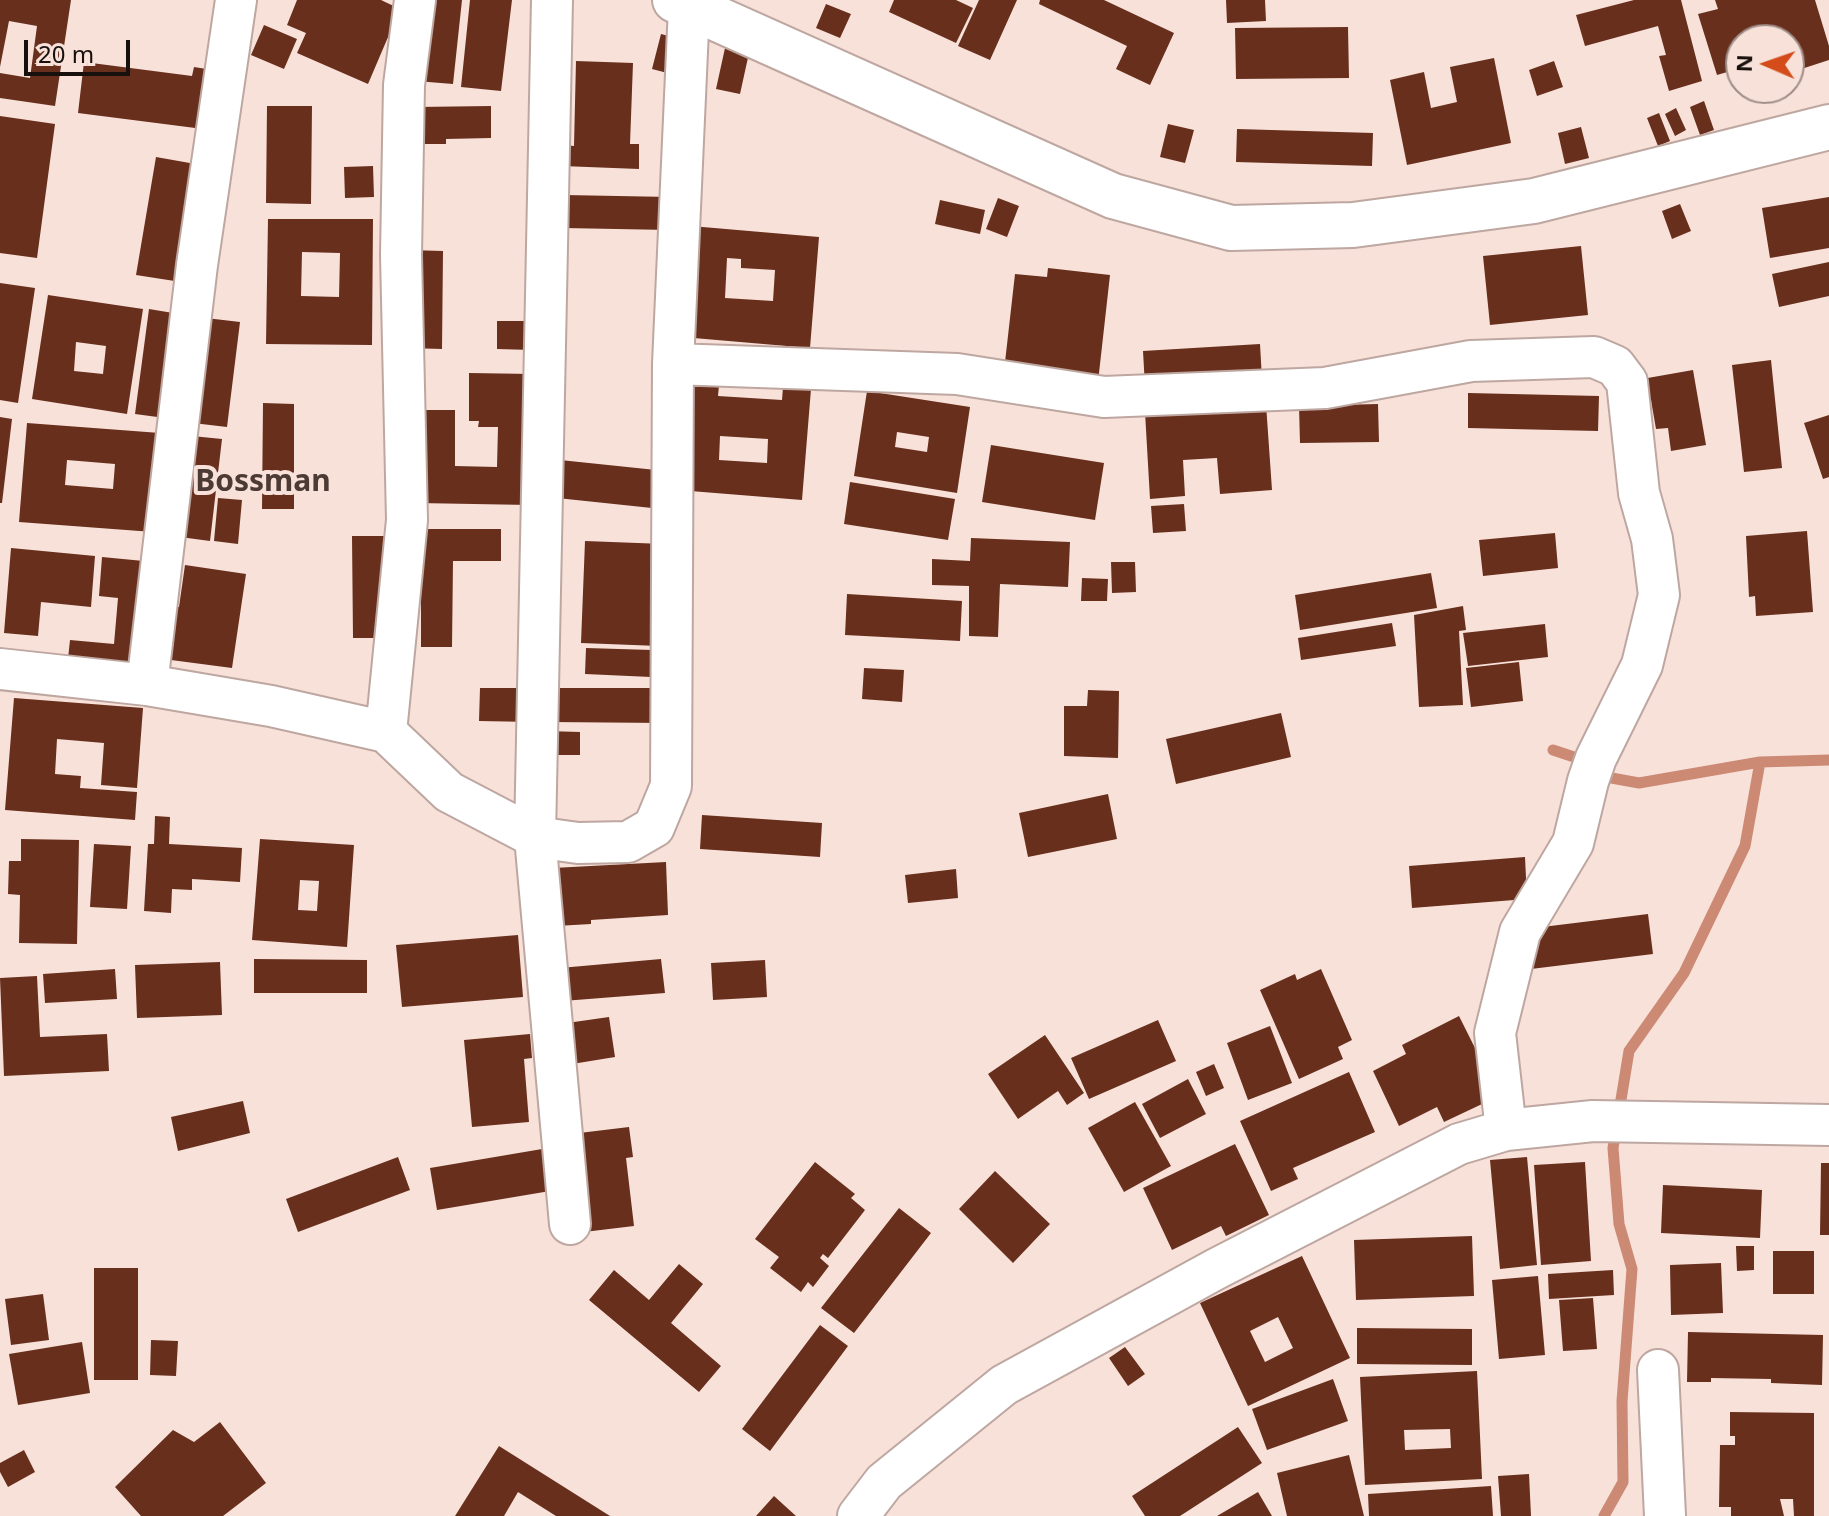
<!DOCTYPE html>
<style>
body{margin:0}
#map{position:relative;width:1829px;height:1516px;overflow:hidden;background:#f8e1d9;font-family:"Noto Sans",sans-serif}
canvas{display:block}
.north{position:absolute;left:1725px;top:24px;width:80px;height:80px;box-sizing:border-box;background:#f8e1d9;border:2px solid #9e8d87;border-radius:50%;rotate:272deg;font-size:22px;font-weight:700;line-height:32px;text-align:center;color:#18100d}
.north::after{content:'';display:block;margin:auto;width:28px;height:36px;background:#d34c1a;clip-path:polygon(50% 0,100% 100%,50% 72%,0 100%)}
.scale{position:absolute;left:24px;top:40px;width:106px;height:36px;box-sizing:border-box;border:4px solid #18100d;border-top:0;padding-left:10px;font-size:24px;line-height:28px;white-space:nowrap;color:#18100d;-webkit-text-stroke:6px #f8e1d9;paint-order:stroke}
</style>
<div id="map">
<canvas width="1829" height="1516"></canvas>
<div class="north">N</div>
<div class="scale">20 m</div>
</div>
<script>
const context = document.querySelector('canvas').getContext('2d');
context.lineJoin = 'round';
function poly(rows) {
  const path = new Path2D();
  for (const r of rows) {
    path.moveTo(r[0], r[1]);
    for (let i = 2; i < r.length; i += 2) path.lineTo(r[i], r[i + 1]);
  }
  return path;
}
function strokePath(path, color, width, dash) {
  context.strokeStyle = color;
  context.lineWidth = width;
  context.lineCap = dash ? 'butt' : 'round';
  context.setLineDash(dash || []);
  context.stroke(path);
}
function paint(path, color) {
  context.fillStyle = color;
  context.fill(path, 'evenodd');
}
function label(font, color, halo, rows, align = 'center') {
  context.font = font + ' "Noto Sans",sans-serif';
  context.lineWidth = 8;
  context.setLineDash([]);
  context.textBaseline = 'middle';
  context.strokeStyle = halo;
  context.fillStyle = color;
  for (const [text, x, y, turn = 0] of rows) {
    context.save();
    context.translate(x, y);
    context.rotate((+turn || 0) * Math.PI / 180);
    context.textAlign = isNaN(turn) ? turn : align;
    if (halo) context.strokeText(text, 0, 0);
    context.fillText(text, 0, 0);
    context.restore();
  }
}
strokePath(poly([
 [1553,750,1586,761],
 [1600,772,1606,777,1639,783,1760,762,1829,760],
 [1604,1516,1623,1482,1622,1401,1632,1269,1619,1224,1613,1148,1629,1051,1684,973,1745,846,1760,762]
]), '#cc8a75', 11);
paint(poly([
 [0,0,71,0,55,106,0,98,0,73,30,78,37,26,9,21,0,67],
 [297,0,381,0,400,9,368,84,297,53,306,33,287,25],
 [425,0,462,0,453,84,416,81],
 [470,0,512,0,501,91,461,87],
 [894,0,956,0,973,8,956,43,889,12],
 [979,0,1017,0,990,60,958,46],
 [1040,0,1104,0,1174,33,1150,85,1116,69,1127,46,1039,4],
 [1226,0,1265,0,1266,21,1227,23],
 [1634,0,1681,0,1702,81,1669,91,1659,56,1666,55,1658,26,1585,46,1576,15],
 [1715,0,1815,0,1829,46,1829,60,1789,73,1789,40,1741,40,1741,68,1717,75,1698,14,1718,9],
 [826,4,851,14,840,38,816,28],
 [264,25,297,39,284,69,251,55],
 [1348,27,1349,78,1236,79,1235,28],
 [661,34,684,40,675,75,652,69],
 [725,48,749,53,740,94,716,89],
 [1494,58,1511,143,1407,165,1390,80,1424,72,1431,108,1457,102,1450,67],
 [576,61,633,63,630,144,639,144,639,169,562,166,563,145,574,146],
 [1554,61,1563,87,1537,96,1529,70],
 [84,62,192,76,194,67,219,71,211,130,78,113],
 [1704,101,1714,130,1700,135,1690,107],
 [267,106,312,106,311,204,266,203],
 [491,106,491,138,446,139,446,144,418,144,417,107],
 [1676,108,1686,130,1675,136,1665,114],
 [1659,113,1670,141,1658,146,1647,118],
 [0,116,55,124,37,258,0,253],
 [1168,124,1194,130,1185,163,1160,157],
 [1581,127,1589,158,1565,164,1558,133],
 [1237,129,1373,133,1372,166,1236,162],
 [156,157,201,165,181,282,136,275],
 [373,166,374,197,345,198,344,167],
 [564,195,671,197,670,230,563,228],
 [1829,197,1829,248,1770,258,1762,208],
 [998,198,1019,206,1007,237,986,229],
 [940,200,985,210,980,234,935,224],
 [1680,204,1691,231,1672,239,1662,211],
 [268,219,373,219,372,345,266,344],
 [302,252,340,253,339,297,301,296],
 [691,226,819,237,810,348,682,337],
 [727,258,741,259,741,268,775,270,773,301,725,298],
 [1581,246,1588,315,1490,325,1483,256],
 [409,250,443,251,442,349,408,348],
 [1829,262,1829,296,1779,307,1772,274],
 [1048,268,1110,275,1098,382,1004,371,1015,274,1047,277],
 [0,283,35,288,18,403,0,400],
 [48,295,143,309,127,414,32,399],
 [76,342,106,346,103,374,74,371],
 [149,309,179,314,165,418,135,414],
 [206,318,240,322,227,427,193,423],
 [497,321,532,321,532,350,497,349],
 [1260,344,1262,379,1145,387,1143,351],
 [1771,360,1782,468,1744,472,1732,365],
 [1693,370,1706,445,1671,451,1668,428,1656,429,1651,400,1645,401,1642,379],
 [469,373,532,374,530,505,417,503,419,410,455,410,455,466,497,467,498,427,478,427,479,421,469,421],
 [686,382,719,385,718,396,782,400,783,387,811,389,802,500,678,490],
 [720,436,768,439,767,463,719,460],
 [867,391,970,407,957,493,854,476],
 [897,432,929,437,927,452,895,447],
 [1468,393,1599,396,1598,431,1468,428],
 [263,403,294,404,294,509,262,509],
 [1266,404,1272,490,1220,494,1217,458,1183,460,1185,496,1150,499,1145,412],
 [1378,404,1379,442,1300,443,1299,406],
 [1829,415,1829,477,1823,479,1804,423],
 [0,417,12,419,2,503,0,503],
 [27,423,160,433,153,532,19,522],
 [67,460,115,464,113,489,65,485],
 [192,436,222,439,210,541,180,537],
 [991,445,1104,463,1095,520,982,502],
 [560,460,656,470,652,508,557,498],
 [850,482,955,499,948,540,844,524],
 [218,498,242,500,238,544,214,541],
 [1184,504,1186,531,1153,533,1151,506],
 [421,529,501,529,501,561,453,561,452,647,421,647],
 [1807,531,1813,612,1756,616,1755,596,1749,597,1746,536],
 [1555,533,1558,568,1483,576,1479,540],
 [352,536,387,536,387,638,353,638],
 [971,538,1070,542,1068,587,1000,584,998,637,969,636,969,586,932,585,932,559,970,561],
 [585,541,664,544,659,646,581,643],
 [11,548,95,556,91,607,41,602,38,636,4,633],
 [102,557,154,562,143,676,67,668,70,640,114,644,118,598,99,596],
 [1111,562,1135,562,1136,592,1112,593],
 [185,565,246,574,232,668,171,660,174,641,163,640,168,605,179,607],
 [1431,573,1437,608,1300,630,1295,595],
 [1082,578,1108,579,1107,601,1081,601],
 [847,594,962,601,960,641,845,635],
 [1463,606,1466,630,1459,631,1463,705,1419,707,1414,615],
 [1392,623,1396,646,1301,660,1298,638],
 [1545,624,1548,657,1468,666,1463,633],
 [586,648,652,650,651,677,585,674],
 [1519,662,1523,701,1471,707,1466,668],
 [864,668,904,670,902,702,862,699],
 [480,688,533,688,533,722,479,721],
 [550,688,664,688,664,723,550,722],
 [1088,690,1119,691,1118,758,1064,756,1064,706,1087,706],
 [14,698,143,708,137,788,101,785,104,743,57,739,55,774,81,776,80,788,137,792,135,820,5,810],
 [1281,713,1291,757,1176,784,1166,739],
 [546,731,580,732,580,755,545,755],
 [1108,794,1117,839,1028,857,1019,813],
 [702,815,822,823,820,857,700,849],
 [155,816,170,817,169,844,242,848,240,882,192,879,192,890,172,889,171,913,144,911,148,844,154,844],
 [21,839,79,840,77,944,19,943,20,895,8,894,9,861,21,861],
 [260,839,354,845,347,947,252,940],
 [300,880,319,881,317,911,298,910],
 [94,844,131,846,127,909,90,907],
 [1525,857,1527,899,1412,908,1409,866],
 [666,862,668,915,591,920,591,924,556,926,553,868],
 [956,869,958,898,908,903,905,875],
 [1648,914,1653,954,1531,969,1526,929],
 [518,935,523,997,402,1007,396,945],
 [254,959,367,960,367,993,254,993],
 [661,959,665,993,563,1001,560,968],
 [765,960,767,997,713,1000,711,963],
 [220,962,222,1015,137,1018,135,965],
 [115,969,117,999,45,1003,43,974],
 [1321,969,1352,1040,1338,1047,1343,1059,1299,1079,1260,990,1295,974,1297,980],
 [37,976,40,1037,107,1034,109,1071,4,1076,0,978],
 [1459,1016,1499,1096,1444,1122,1437,1107,1399,1126,1373,1071,1406,1054,1402,1045],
 [609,1017,615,1057,566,1065,560,1024],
 [1158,1020,1176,1061,1089,1099,1071,1058],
 [1270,1026,1292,1083,1248,1100,1227,1043],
 [530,1034,532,1058,524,1059,529,1122,472,1127,464,1040],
 [1045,1035,1084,1093,1067,1105,1058,1091,1018,1119,988,1074],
 [1214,1064,1224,1088,1206,1096,1196,1072],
 [1349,1072,1375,1132,1293,1168,1298,1179,1271,1191,1240,1121],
 [1188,1079,1206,1114,1160,1138,1142,1104],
 [243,1101,250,1133,178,1151,171,1117],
 [1135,1102,1171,1166,1124,1192,1088,1128],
 [629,1127,633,1157,626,1158,634,1226,584,1232,571,1134],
 [1235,1144,1269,1215,1226,1236,1221,1226,1172,1250,1143,1188],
 [548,1148,556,1190,437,1210,430,1168],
 [398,1157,410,1190,298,1232,286,1199],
 [1527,1157,1537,1265,1500,1269,1490,1160],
 [815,1162,855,1194,851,1198,865,1210,828,1258,823,1254,820,1258,829,1266,813,1287,808,1282,801,1292,770,1268,779,1257,755,1239],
 [1585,1162,1591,1261,1541,1265,1534,1165],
 [1821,1163,1829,1163,1829,1235,1820,1235],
 [995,1171,1050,1224,1013,1263,959,1209],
 [1663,1185,1762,1190,1760,1238,1661,1233],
 [899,1208,931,1233,854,1333,821,1308],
 [1472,1236,1474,1296,1356,1300,1354,1240],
 [1736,1246,1754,1246,1754,1270,1737,1271],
 [1773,1251,1814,1251,1814,1294,1773,1294],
 [1302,1256,1350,1358,1248,1406,1200,1303],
 [1278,1317,1293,1348,1265,1362,1250,1331],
 [1721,1263,1723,1313,1671,1315,1670,1265],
 [679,1264,703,1284,671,1323,721,1366,699,1392,589,1300,614,1270,649,1300],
 [94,1268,138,1268,138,1380,94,1380],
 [1613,1270,1614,1295,1549,1299,1548,1274],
 [1538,1276,1545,1355,1499,1359,1492,1280],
 [43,1294,49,1340,11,1345,5,1299],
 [1593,1298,1597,1349,1563,1351,1559,1300],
 [820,1325,848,1346,770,1451,742,1429],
 [1357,1328,1472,1329,1472,1365,1357,1364],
 [1688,1332,1823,1335,1822,1385,1771,1383,1771,1379,1711,1378,1711,1382,1687,1382],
 [151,1340,178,1341,176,1376,150,1375],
 [82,1342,90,1393,18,1405,9,1354],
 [1125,1347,1145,1374,1128,1386,1109,1358],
 [1477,1371,1482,1479,1365,1485,1360,1377],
 [1450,1429,1451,1448,1405,1450,1404,1430],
 [1333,1379,1348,1421,1267,1450,1252,1409],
 [1730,1412,1814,1413,1814,1516,1794,1516,1793,1499,1780,1499,1784,1516,1731,1516,1731,1507,1719,1507,1720,1445,1735,1445,1735,1436,1730,1436],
 [220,1422,266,1483,223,1516,141,1516,115,1487,173,1430,194,1442],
 [1238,1427,1262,1463,1180,1516,1145,1516,1132,1496],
 [499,1446,610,1516,556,1516,518,1492,504,1516,455,1516],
 [24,1450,35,1472,8,1487,0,1472,0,1463],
 [1349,1455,1364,1516,1287,1516,1277,1473],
 [1529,1474,1531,1516,1501,1516,1498,1476],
 [1491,1486,1493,1516,1369,1516,1368,1494],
 [1258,1492,1272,1516,1217,1516],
 [774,1496,796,1516,756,1516]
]), '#682f1d');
const minor = poly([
 [552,0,535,837,570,1224],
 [673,364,957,374,1104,397,1325,388,1471,361,1594,357,1615,366,1627,382,1639,493,1652,539,1659,595,1642,665,1596,758,1588,781,1573,843,1520,932,1495,1033,1506,1130],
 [0,669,147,685,271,706,386,732,449,792,535,837,578,843,628,842,654,827,671,786,673,364,689,7],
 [147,685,197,265,236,0],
 [386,732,407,520,401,255,404,85,415,0],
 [1658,1370,1665,1516],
 [858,1516,884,1482,1004,1385,1216,1269,1459,1144,1506,1130,1593,1121,1829,1125]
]);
const tertiary = poly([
 [675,0,1113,196,1231,228,1353,225,1534,201,1829,127]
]);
strokePath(minor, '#bda7a0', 44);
strokePath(tertiary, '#bda7a0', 48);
strokePath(minor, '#fff', 40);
strokePath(tertiary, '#fff', 44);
label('bold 30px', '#4c3a34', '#f8e1d9', [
 ["Bossman",263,482]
]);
</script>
